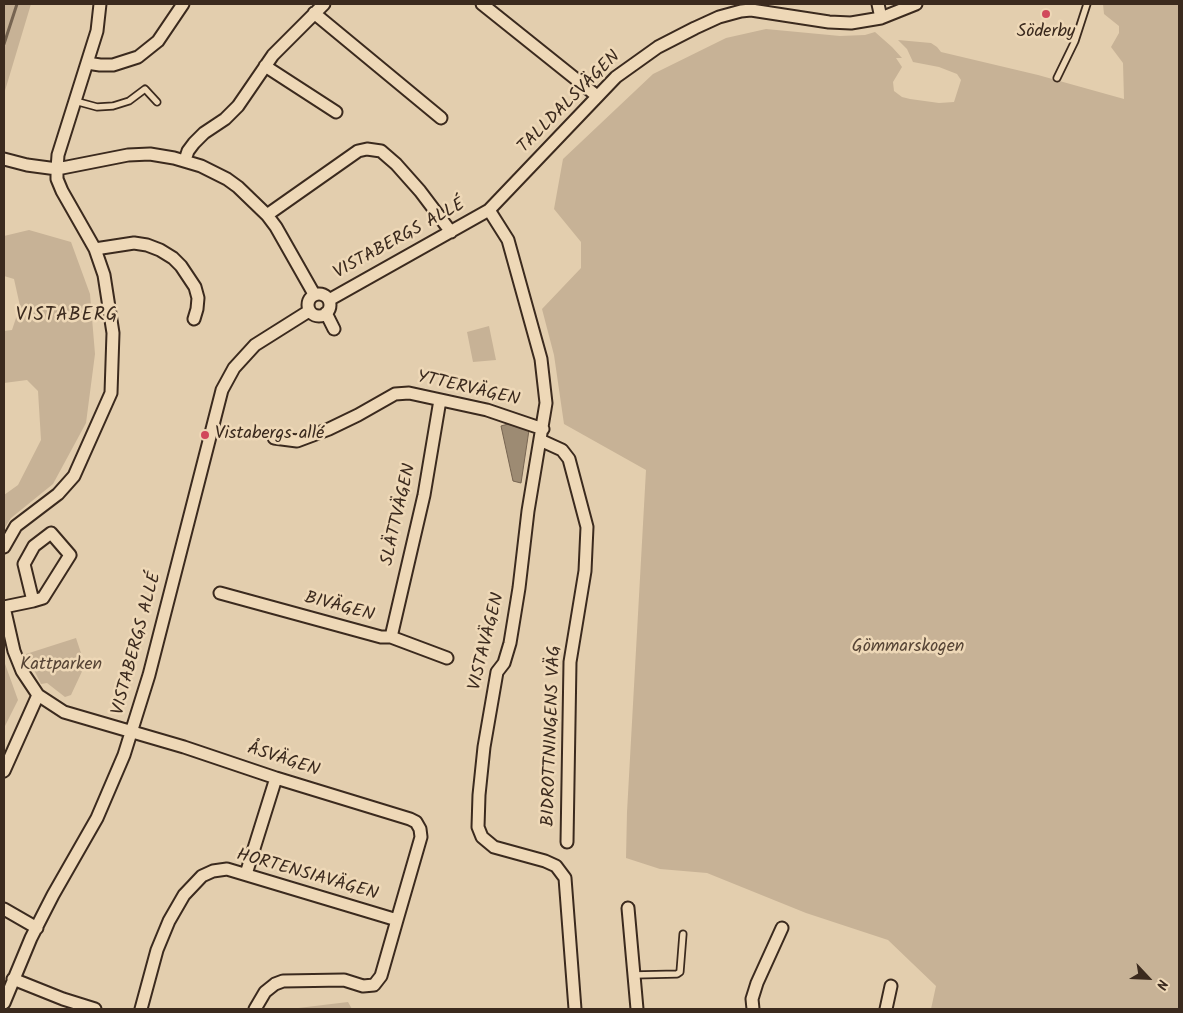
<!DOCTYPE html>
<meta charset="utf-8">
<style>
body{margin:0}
#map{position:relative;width:1183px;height:1013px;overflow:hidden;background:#e3ceae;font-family:Kalam,sans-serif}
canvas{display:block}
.frame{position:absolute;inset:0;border:5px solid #3b2a1e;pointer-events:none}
.north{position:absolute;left:1123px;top:953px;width:50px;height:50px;-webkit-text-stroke:4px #eed8b7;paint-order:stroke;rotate:115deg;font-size:14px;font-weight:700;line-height:20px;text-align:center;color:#3b2a1e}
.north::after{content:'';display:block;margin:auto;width:18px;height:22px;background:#3b2a1e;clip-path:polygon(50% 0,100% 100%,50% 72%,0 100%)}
</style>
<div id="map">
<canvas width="1183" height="1013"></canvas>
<div class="frame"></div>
<div class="north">N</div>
</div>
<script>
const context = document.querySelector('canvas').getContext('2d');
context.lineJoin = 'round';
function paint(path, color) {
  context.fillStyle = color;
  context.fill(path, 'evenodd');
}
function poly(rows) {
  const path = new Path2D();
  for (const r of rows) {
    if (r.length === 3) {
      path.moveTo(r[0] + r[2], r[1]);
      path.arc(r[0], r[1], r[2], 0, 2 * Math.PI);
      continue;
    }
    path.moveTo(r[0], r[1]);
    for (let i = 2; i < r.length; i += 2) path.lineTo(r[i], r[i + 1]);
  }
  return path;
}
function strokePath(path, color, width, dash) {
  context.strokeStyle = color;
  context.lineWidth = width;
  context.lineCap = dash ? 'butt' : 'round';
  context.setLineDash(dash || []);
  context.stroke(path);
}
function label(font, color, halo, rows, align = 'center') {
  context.font = font + ' Kalam,sans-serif';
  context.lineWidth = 5;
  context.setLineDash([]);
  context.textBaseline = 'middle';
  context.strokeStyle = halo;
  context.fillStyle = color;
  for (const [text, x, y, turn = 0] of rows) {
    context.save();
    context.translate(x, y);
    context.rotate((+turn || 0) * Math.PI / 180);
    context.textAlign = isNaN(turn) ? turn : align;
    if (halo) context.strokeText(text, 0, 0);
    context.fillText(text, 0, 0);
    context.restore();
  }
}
paint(poly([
 [4,4,31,4,4,94],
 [1103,4,1179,4,1179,1009,931,1009,936,986,888,940,806,913,707,873,660,869,626,858,627,812,646,470,564,424,554,355,542,309,581,268,581,242,554,209,563,159,653,74,726,38,766,29,840,36,865,35,875,32,892,47,902,58,896,58,902,67,893,82,894,91,902,97,910,99,939,103,954,102,961,80,957,74,939,67,913,62,907,49,898,40,931,43,937,47,941,52,1038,75,1124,99,1123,63,1111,47,1119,33,1119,26,1104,14],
 [29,230,71,242,90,294,95,354,86,423,53,484,11,518,4,529,4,495,18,485,41,440,38,391,27,380,4,383,4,331,12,330,20,306,14,279,4,276,4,236],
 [489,326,496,360,473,362,467,332],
 [76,638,85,665,71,695,65,697,47,683,41,684,26,654],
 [4,661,18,700,4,728],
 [348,1002,352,1009,290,1009]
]), '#c7b296');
const water = poly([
 [508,424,529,430,521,483,513,481,501,426,508,424]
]);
paint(water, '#9d8b73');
strokePath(water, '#766451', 1);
strokePath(poly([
 [4,44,17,4]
]), '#766451', 3);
const lane = poly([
 [1057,78,1075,41,1087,4],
 [75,101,97,107,113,106,129,101,145,89,157,102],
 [634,975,677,974,680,972,683,934]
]);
const street = poly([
 [482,4,597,96],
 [878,4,881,18],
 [314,13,441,118],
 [87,63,100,65,113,65,138,57,158,41,183,4],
 [265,66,336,112],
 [4,159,27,165,57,169,128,155,150,154,174,158,201,166,227,179,238,187,267,215,276,227,314,294],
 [185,160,188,151,194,143,204,133,225,119,238,106,273,55,324,4],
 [489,210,508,240,541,359,546,403,528,511,519,588,510,643,504,663,497,672,484,747,479,795,478,827,482,837,494,847,545,861,556,866,565,878,575,1009],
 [267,215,358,151,367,149,381,151,396,164,420,191,451,232],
 [95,249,134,243,147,245,160,250,173,258,181,266,195,287,198,298,197,309,194,319],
 [319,305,11],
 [329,300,489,210,616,77,658,47,695,28,719,17,741,11,751,10,829,22,851,23,881,18,916,4],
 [326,313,334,329],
 [274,438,297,441,329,429,358,415,395,394,409,393,487,410,543,429],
 [540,440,562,450,569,459,587,527,585,571,570,662,567,842],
 [4,547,16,526,58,494,74,476,111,393,113,333,104,275,95,249,62,191,57,179,57,169,58,155,97,31,100,4],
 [220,593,381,637,391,637,447,658],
 [4,607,14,651,22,671,38,695,64,712,184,747,276,778,410,819,416,822,420,829,421,837,397,920,227,869,213,871,202,876,184,895,169,921,157,950,141,1009],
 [4,607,33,601,43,598,70,555,51,533,34,546,24,564,33,601],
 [391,637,424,495,440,400],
 [4,771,38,695],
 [246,874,276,778],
 [628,908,637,1009],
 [4,909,37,928],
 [13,979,63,999,95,1009],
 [4,1003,31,938,53,895,97,818,124,755,149,675,222,390,234,368,255,345,309,311],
 [255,1009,265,992,275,984,283,981,344,980,363,986,374,985,381,976,397,920],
 [753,1009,752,999,757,983,782,928],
 [886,1009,891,986]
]);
strokePath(lane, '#3b2a1e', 9);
strokePath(street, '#3b2a1e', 15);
strokePath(lane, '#eed8b7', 5.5);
strokePath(street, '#eed8b7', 11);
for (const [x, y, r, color] of [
 [1046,14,5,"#d1495b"],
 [205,435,5,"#d1495b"]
]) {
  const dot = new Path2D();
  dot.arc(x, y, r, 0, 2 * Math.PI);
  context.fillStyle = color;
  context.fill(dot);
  strokePath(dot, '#eed8b7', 2);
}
label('18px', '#3b2a1e', '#eed8b7', [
 ["Söderby",1046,33],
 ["Vistabergs allé",215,435,"left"]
]);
label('18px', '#3b2a1e', '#eed8b7', [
 ["TALLDALSVÄGEN",570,103,-45],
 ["VISTABERGS ALLÉ",400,240,-29],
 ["YTTERVÄGEN",468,390,13],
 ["SLÄTTVÄGEN",400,515,-77],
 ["BIVÄGEN",339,608,15],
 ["VISTAVÄGEN",488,642,-76],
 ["VISTABERGS ALLÉ",138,644,-75],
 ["BIDROTTNINGENS VÄG",553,736,-88],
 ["ÅSVÄGEN",283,761,18],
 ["HORTENSIAVÄGEN",307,876,16]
]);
label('18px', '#574536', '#eed8b7', [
 ["Gömmarskogen",908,648],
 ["Kattparken",61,666]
]);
context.letterSpacing = '1px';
label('19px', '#3b2a1e', '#eed8b7', [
 ["VISTABERG",67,317]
]);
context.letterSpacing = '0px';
</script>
